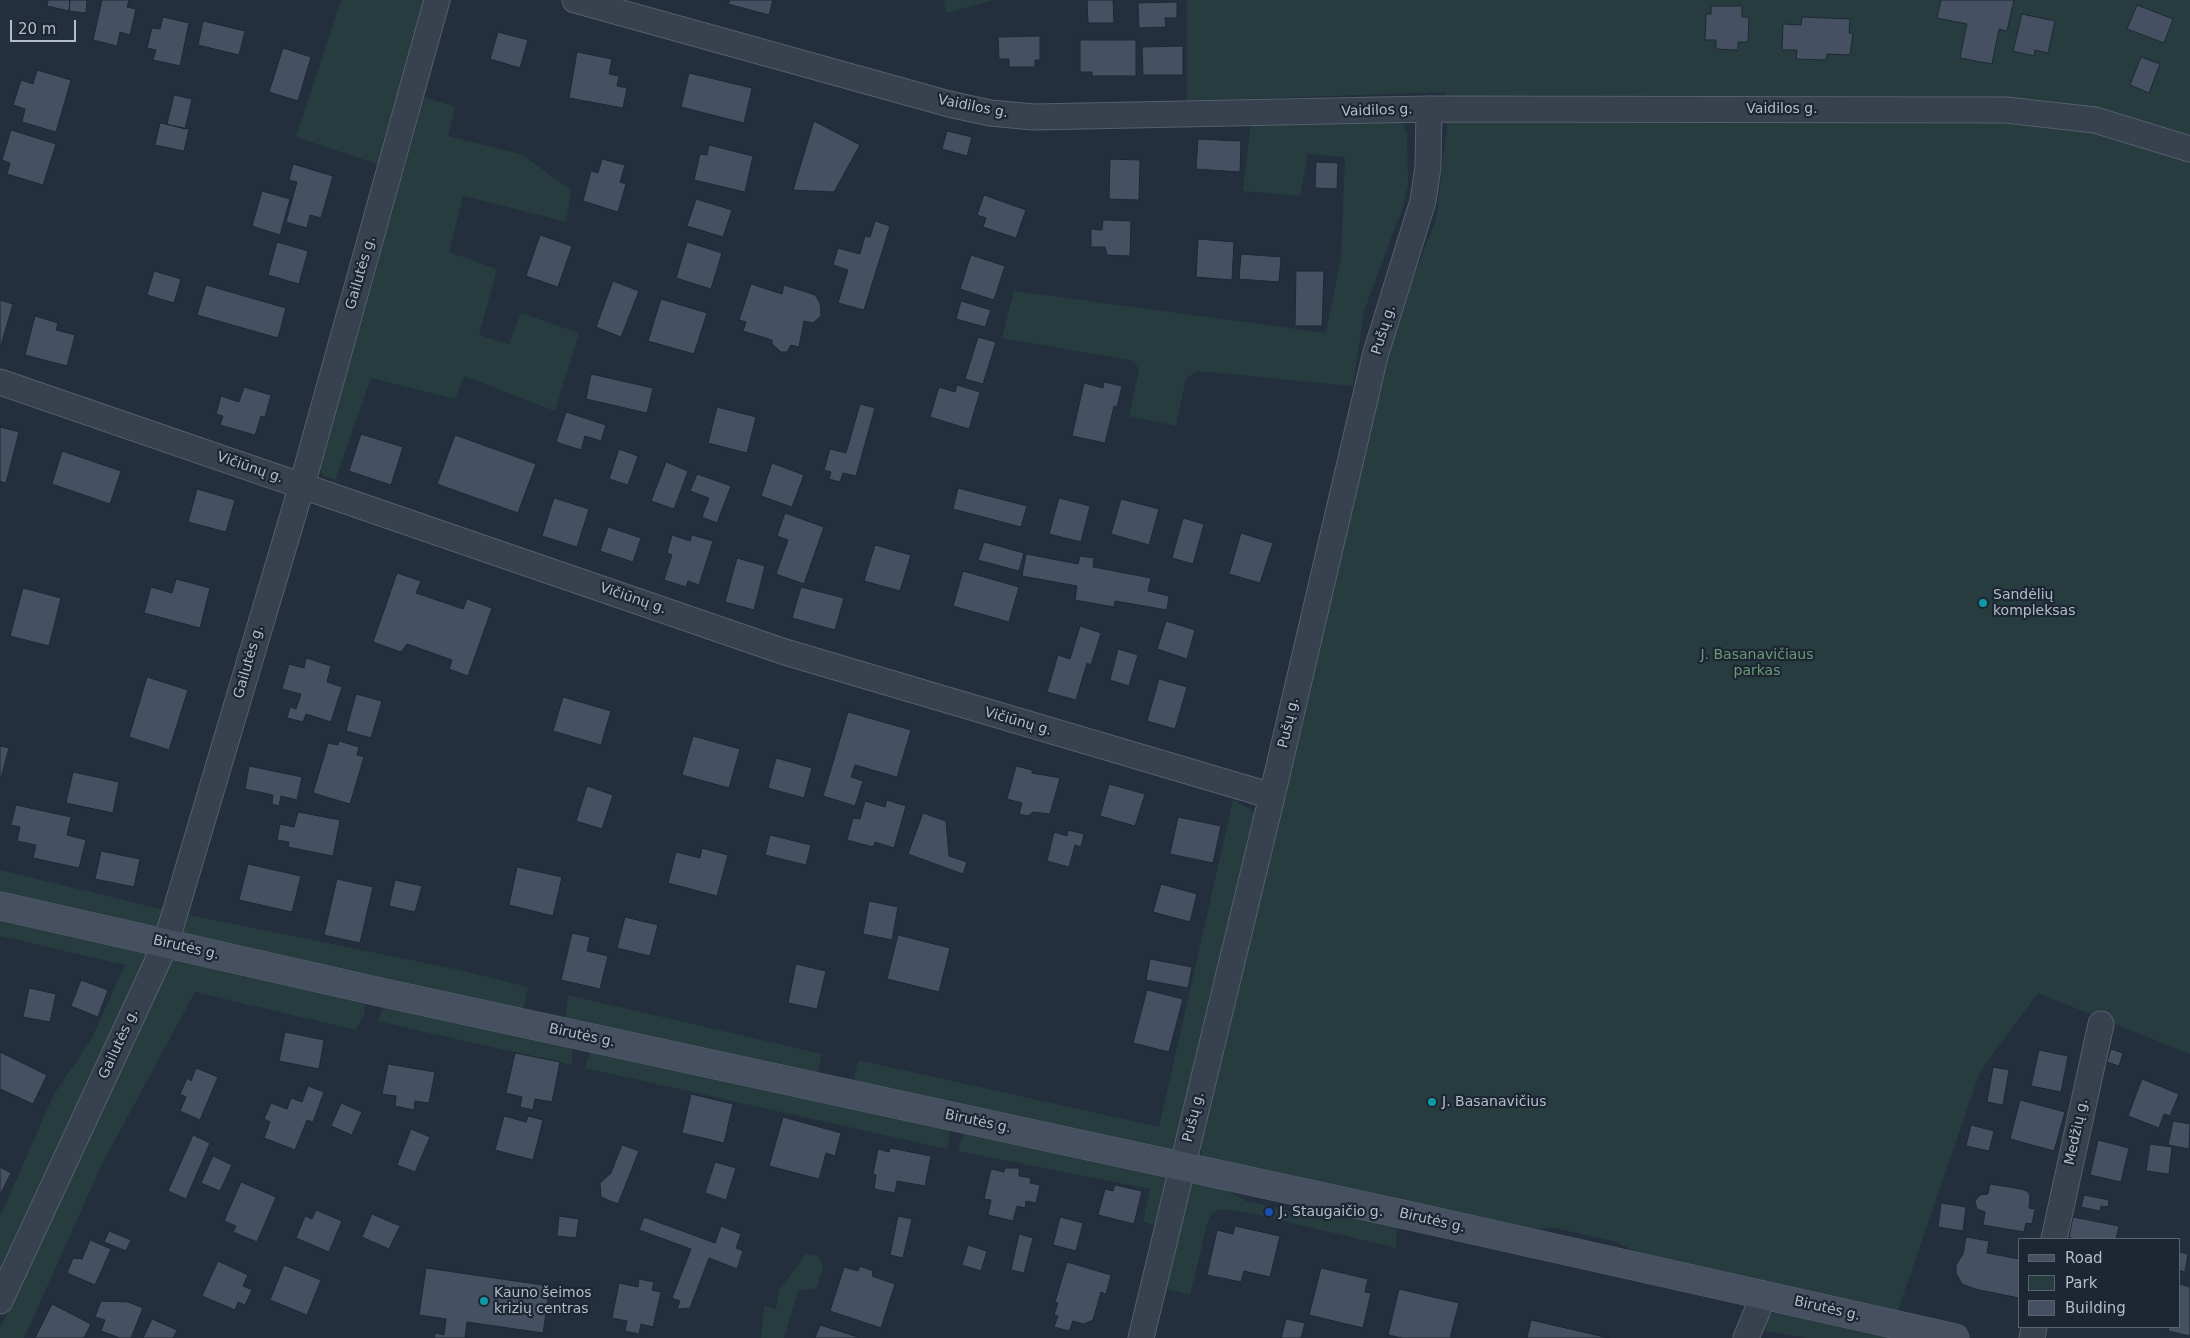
<!DOCTYPE html>
<meta charset="utf-8">
<style>
body{margin:0}
#map{position:relative;width:2190px;height:1338px;overflow:hidden;background:#242f3e;font-family:"DejaVu Sans",sans-serif}
canvas{display:block}
.legend{position:absolute;left:2018px;top:1238px;width:162px;height:90px;box-sizing:border-box;background:#1d2633;border:1px solid #59626f;margin:0;padding:6px 9px;list-style:none;font-size:15px;color:#b4bcc9}
.legend li{display:flex;align-items:center;gap:10px;height:25px}
.legend b{width:25px;border:1px solid #59626f}
.scale{position:absolute;left:10px;top:20px;width:66px;height:22px;box-sizing:border-box;border:2px solid #b4bcc9;border-top:0;padding-left:6px;font-size:15px;line-height:18px;white-space:nowrap;color:#b4bcc9;-webkit-text-stroke:4px #1d2633;paint-order:stroke}
</style>
<div id="map">
<canvas width="2190" height="1338"></canvas>
<ul class="legend">
<li><b style="height:6px;background:#465061"></b>Road</li>
<li><b style="height:14px;background:#263c3f"></b>Park</li>
<li><b style="height:14px;background:#455162"></b>Building</li>
</ul>
<div class="scale">20 m</div>
</div>
<script>
const context = document.querySelector('canvas').getContext('2d');
context.lineJoin = 'round';
function paint(path, color) {
  context.fillStyle = color;
  context.fill(path, 'evenodd');
}
function poly(rows) {
  const path = new Path2D();
  for (const r of rows) {
    path.moveTo(r[0], r[1]);
    for (let i = 2; i < r.length; i += 2) path.lineTo(r[i], r[i + 1]);
  }
  return path;
}
function strokePath(path, color, width, dash) {
  context.strokeStyle = color;
  context.lineWidth = width;
  context.lineCap = dash ? 'butt' : 'round';
  context.setLineDash(dash || []);
  context.stroke(path);
}
function label(font, color, halo, rows, align = 'center') {
  context.font = font + ' "DejaVu Sans",sans-serif';
  context.lineWidth = 4.5;
  context.setLineDash([]);
  context.textBaseline = 'middle';
  context.strokeStyle = halo;
  context.fillStyle = color;
  for (const [text, x, y, turn = 0] of rows) {
    context.save();
    context.translate(x, y);
    context.rotate((+turn || 0) * Math.PI / 180);
    context.textAlign = isNaN(turn) ? turn : align;
    if (halo) context.strokeText(text, 0, 0);
    context.fillText(text, 0, 0);
    context.restore();
  }
}
paint(poly([
 [341,0,430,0,383,166,296,137],
 [944,0,994,0,946,13],
 [1187,0,2190,0,2190,1054,2038,993,1980,1072,1897,1313,1644,1256,1614,1241,1554,1228,1517,1229,1205,1159,1201,1153,1200,1145,1383,355,1436,219,1447,127,1445,92,1187,101],
 [424,97,455,107,448,136,521,154,571,190,566,222,463,196,449,252,497,269,479,335,509,344,521,313,579,333,555,411,464,376,455,399,371,378,335,480,322,475,320,469],
 [1392,119,1403,123,1407,134,1408,185,1404,203,1364,311,1353,386,1198,371,1186,378,1176,426,1129,416,1139,370,1134,361,1002,338,1014,291,1326,333,1341,258,1345,157,1308,154,1300,196,1243,191,1251,122],
 [1233,800,1252,810,1255,818,1175,1149,1170,1153,853,1085,858,1060,1159,1127],
 [0,870,169,911,160,929,0,893],
 [184,914,455,969,528,987,523,1011,186,937,180,928],
 [0,917,144,949,147,955,0,1277,0,1217,54,1094,91,1040,125,965,0,936],
 [174,955,364,997,365,1013,356,1030,195,992,103,1162,24,1338,0,1338,0,1329,169,959],
 [568,995,822,1054,817,1076,565,1021],
 [386,1002,567,1042,573,1052,571,1065,377,1021],
 [597,1049,948,1127,950,1133,947,1149,585,1068,589,1054],
 [965,1130,1164,1176,1167,1182,1159,1226,1143,1222,1150,1189,958,1151],
 [1200,1182,1216,1185,1246,1201,1290,1211,1327,1210,1397,1226,1396,1248,1246,1212,1220,1209,1211,1214,1208,1221,1190,1295,1164,1288,1188,1188,1192,1184],
 [806,1254,819,1256,823,1267,817,1288,798,1291,784,1338,761,1338,764,1306,776,1309,779,1290],
 [1778,1313,1887,1338,1806,1338,1767,1331,1759,1325,1769,1314]
]), '#263c3f');
const building = poly([
 [48,0,70,0,69,11,47,6,48,0],
 [70,0,87,0,86,13,69,11,70,0],
 [102,0,129,0,127,7,136,9,130,35,120,32,117,46,93,40,102,0],
 [730,0,773,0,769,15,728,4,730,0],
 [1087,0,1113,0,1114,23,1088,23,1087,0],
 [1941,0,2014,0,2007,31,1999,29,1992,64,1960,58,1967,24,1937,18,1941,0],
 [1177,2,1177,18,1165,18,1166,27,1139,28,1138,3,1177,2],
 [2137,5,2173,19,2164,43,2127,29,2137,5],
 [1711,6,1742,6,1742,17,1749,17,1748,42,1738,42,1738,50,1716,49,1716,40,1705,40,1706,14,1711,14,1711,6],
 [2022,14,2055,21,2048,53,2035,50,2034,56,2013,51,2022,14],
 [163,17,189,23,180,66,153,60,156,50,147,48,152,28,160,29,163,17],
 [1802,17,1850,19,1849,33,1853,33,1850,55,1827,54,1826,60,1796,59,1797,50,1782,50,1783,24,1801,25,1802,17],
 [203,21,245,31,239,55,198,45,203,21],
 [498,32,528,40,520,68,490,59,498,32],
 [1040,36,1040,60,1035,60,1035,67,1009,67,1009,59,999,59,998,37,1040,36],
 [1080,40,1136,40,1136,76,1092,76,1092,72,1080,72,1080,40],
 [1183,46,1183,75,1143,75,1142,47,1183,46],
 [283,48,311,57,298,101,269,92,283,48],
 [577,52,612,59,609,74,619,76,617,86,627,88,623,108,569,98,577,52],
 [2141,57,2160,64,2149,93,2130,85,2141,57],
 [37,70,71,80,56,132,22,122,25,109,13,105,21,80,33,84,37,70],
 [689,73,752,88,744,123,681,107,689,73],
 [174,95,192,99,185,129,167,124,174,95],
 [814,121,860,145,834,192,793,190,814,121],
 [160,123,189,129,184,151,155,145,160,123],
 [11,130,56,144,43,185,7,174,10,163,2,160,11,130],
 [947,131,972,137,967,156,942,149,947,131],
 [1198,139,1241,141,1240,172,1196,169,1198,139],
 [709,145,753,156,745,192,694,180,700,154,707,155,709,145],
 [602,159,625,165,620,182,626,184,618,212,583,201,591,171,598,173,602,159],
 [1110,159,1140,160,1139,200,1109,199,1110,159],
 [1316,162,1338,163,1337,189,1315,188,1316,162],
 [293,164,333,176,321,218,310,215,307,228,286,222,297,182,289,180,293,164],
 [262,191,290,199,280,235,252,226,262,191],
 [984,195,1026,210,1016,238,983,227,986,218,977,215,984,195],
 [696,199,732,210,723,237,687,226,696,199],
 [1103,220,1131,221,1130,256,1107,255,1105,247,1091,247,1091,229,1102,230,1103,220],
 [875,221,890,226,864,310,838,303,848,270,833,265,838,248,860,254,865,236,870,237,875,221],
 [540,235,572,246,558,287,526,276,540,235],
 [1198,239,1234,242,1232,280,1196,277,1198,239],
 [277,242,308,251,299,284,268,275,277,242],
 [687,242,722,253,711,289,676,278,687,242],
 [1241,254,1281,257,1279,282,1239,279,1241,254],
 [971,255,1005,266,994,300,960,289,971,255],
 [154,271,181,279,174,303,147,295,154,271],
 [1296,271,1324,271,1322,326,1295,326,1296,271],
 [613,281,639,291,621,337,596,327,613,281],
 [751,284,782,294,784,285,815,295,820,303,821,316,813,323,804,321,799,347,791,345,787,352,781,352,772,344,772,340,743,331,746,322,739,320,751,284],
 [206,285,286,308,278,338,197,315,206,285],
 [661,299,707,313,694,354,648,341,661,299],
 [0,300,13,304,1,345,0,345,0,300],
 [961,301,991,310,985,327,956,319,961,301],
 [35,316,58,323,56,330,75,335,67,366,25,355,35,316],
 [978,337,996,342,983,384,965,379,978,337],
 [591,374,653,388,647,413,586,399,591,374],
 [1104,382,1122,386,1117,407,1114,406,1105,443,1072,436,1084,383,1103,388,1104,382],
 [957,385,980,392,969,429,930,417,939,387,955,392,957,385],
 [244,387,271,395,265,417,261,416,255,435,220,425,223,416,216,414,221,396,239,402,244,387],
 [860,404,875,408,856,476,843,473,840,482,829,479,831,472,824,470,830,449,846,453,860,404],
 [717,407,756,417,747,453,708,443,717,407],
 [566,412,606,425,601,441,585,436,581,450,556,442,566,412],
 [0,427,19,432,6,483,0,481,0,427],
 [361,434,403,447,391,485,349,471,361,434],
 [455,435,536,464,518,513,437,484,455,435],
 [619,449,638,456,628,485,609,479,619,449],
 [62,451,121,471,110,504,52,484,62,451],
 [666,462,688,471,674,509,651,501,666,462],
 [772,463,804,475,792,507,761,496,772,463],
 [697,474,731,486,717,523,702,517,709,498,690,491,697,474],
 [958,488,1027,506,1021,527,953,509,958,488],
 [197,489,235,500,226,532,188,522,197,489],
 [554,498,589,509,577,547,542,536,554,498],
 [1059,498,1090,506,1081,542,1049,534,1059,498],
 [1121,499,1159,509,1149,545,1111,534,1121,499],
 [785,513,824,527,804,584,776,574,788,540,777,536,785,513],
 [1183,518,1204,524,1193,564,1172,558,1183,518],
 [608,527,641,538,633,562,600,551,608,527],
 [1241,533,1273,543,1260,583,1229,574,1241,533],
 [672,535,690,541,692,535,713,541,699,585,688,581,686,587,664,580,672,555,667,553,672,535],
 [984,542,1024,553,1019,571,978,560,984,542],
 [875,545,911,555,900,591,864,581,875,545],
 [1026,554,1078,564,1080,556,1094,558,1093,567,1151,578,1148,591,1169,596,1167,610,1115,601,1114,607,1075,600,1077,586,1022,576,1026,554],
 [737,558,765,566,754,610,725,602,737,558],
 [963,571,1019,587,1009,622,953,606,963,571],
 [397,573,421,581,416,593,463,609,467,599,492,608,468,676,449,669,452,660,407,644,401,652,373,642,397,573],
 [176,579,210,588,200,628,144,613,151,587,172,593,176,579],
 [801,587,844,598,835,630,792,618,801,587],
 [23,588,61,598,49,646,10,636,23,588],
 [1166,621,1195,630,1187,659,1157,649,1166,621],
 [1080,626,1101,633,1091,665,1087,663,1076,700,1047,692,1058,655,1070,659,1080,626],
 [1118,649,1138,655,1129,686,1110,680,1118,649],
 [306,658,331,666,327,682,342,687,331,722,306,714,303,722,287,718,290,707,296,709,301,694,282,689,289,664,304,668,306,658],
 [147,677,188,690,169,750,129,737,147,677],
 [1159,679,1187,687,1175,729,1147,721,1159,679],
 [356,694,382,701,371,738,346,731,356,694],
 [563,697,611,711,601,745,553,731,563,697],
 [848,712,911,730,897,777,855,765,851,777,863,781,855,806,823,796,848,712],
 [693,736,740,749,729,788,682,775,693,736],
 [339,741,359,747,357,755,364,757,350,804,313,793,328,743,338,745,339,741],
 [0,746,9,748,0,782,0,746],
 [776,758,812,768,804,798,768,788,776,758],
 [249,766,302,777,297,800,281,796,279,806,272,804,273,795,245,789,249,766],
 [1016,766,1032,770,1032,773,1060,778,1050,814,1033,812,1028,816,1019,814,1022,803,1007,799,1016,766],
 [73,772,119,782,113,813,66,803,73,772],
 [1109,784,1145,794,1135,826,1100,816,1109,784],
 [587,786,613,795,602,829,576,821,587,786],
 [887,800,906,806,894,848,875,842,873,847,847,840,853,818,860,819,865,801,885,807,887,800],
 [16,805,71,817,67,835,86,840,79,868,33,858,36,845,17,841,20,827,11,825,16,805],
 [298,812,340,820,333,856,288,847,289,842,277,840,280,824,294,827,298,812],
 [923,813,946,821,949,856,967,862,963,874,908,854,923,813],
 [1178,817,1221,826,1213,863,1170,854,1178,817],
 [1068,830,1084,834,1081,847,1075,845,1069,867,1047,861,1054,832,1067,836,1068,830],
 [770,835,811,845,806,865,765,855,770,835],
 [702,848,728,855,717,896,668,883,676,852,700,858,702,848],
 [101,851,140,859,134,887,95,879,101,851],
 [248,864,301,876,292,912,239,900,248,864],
 [517,867,562,877,553,916,509,905,517,867],
 [337,879,373,887,360,943,324,935,337,879],
 [395,880,422,886,415,912,389,906,395,880],
 [1161,884,1197,894,1190,922,1153,912,1161,884],
 [869,901,898,907,892,940,863,934,869,901],
 [625,917,658,925,650,956,617,948,625,917],
 [572,933,590,937,587,951,608,956,600,989,561,980,572,933],
 [898,935,950,948,939,992,887,979,898,935],
 [1150,959,1192,967,1188,988,1146,980,1150,959],
 [796,964,826,971,817,1009,788,1003,796,964],
 [81,980,108,990,98,1017,71,1006,81,980],
 [29,988,56,994,50,1022,23,1017,29,988],
 [1147,990,1183,999,1169,1052,1133,1043,1147,990],
 [285,1032,324,1040,319,1069,279,1061,285,1032],
 [2111,1049,2123,1053,2119,1066,2107,1062,2111,1049],
 [2039,1050,2068,1056,2061,1092,2031,1086,2039,1050],
 [0,1052,47,1075,33,1104,0,1089,0,1052],
 [515,1053,560,1062,552,1102,535,1099,533,1110,520,1107,522,1097,506,1093,515,1053],
 [388,1064,435,1072,429,1103,415,1101,414,1110,395,1106,396,1096,382,1094,388,1064],
 [1993,1067,2009,1070,2003,1105,1987,1102,1993,1067],
 [196,1068,218,1077,200,1120,180,1111,186,1097,180,1094,187,1078,191,1081,196,1068],
 [2142,1079,2179,1094,2170,1116,2164,1114,2159,1128,2128,1116,2142,1079],
 [308,1086,324,1092,313,1122,307,1120,295,1150,264,1138,270,1122,264,1119,271,1103,287,1109,291,1098,302,1102,308,1086],
 [691,1094,733,1104,724,1143,682,1133,691,1094],
 [2020,1100,2065,1112,2054,1151,2010,1139,2020,1100],
 [341,1103,362,1112,352,1135,331,1126,341,1103],
 [504,1116,526,1122,528,1116,543,1120,533,1160,495,1150,504,1116],
 [783,1117,841,1133,835,1156,826,1153,819,1179,769,1166,783,1117],
 [2173,1121,2190,1124,2189,1149,2168,1145,2173,1121],
 [1971,1125,1994,1131,1989,1151,1966,1146,1971,1125],
 [411,1129,430,1137,415,1172,397,1165,411,1129],
 [193,1135,210,1143,186,1199,168,1191,193,1135],
 [2098,1140,2129,1148,2121,1182,2090,1175,2098,1140],
 [2150,1144,2172,1147,2169,1174,2146,1171,2150,1144],
 [622,1145,639,1151,618,1204,601,1197,600,1183,611,1173,622,1145],
 [890,1148,931,1156,925,1186,897,1181,895,1193,874,1189,876,1175,873,1174,878,1149,889,1152,890,1148],
 [213,1156,232,1165,220,1191,201,1183,213,1156],
 [715,1162,736,1168,726,1200,705,1193,715,1162],
 [0,1167,11,1173,0,1195,0,1167],
 [1005,1168,1019,1168,1019,1176,1031,1178,1030,1183,1040,1185,1036,1203,1026,1201,1025,1208,1017,1206,1013,1221,988,1215,991,1200,984,1199,991,1169,1004,1172,1005,1168],
 [241,1182,276,1197,257,1242,233,1232,236,1226,224,1221,241,1182],
 [1990,1184,2021,1189,2027,1191,2030,1195,2029,1208,2035,1209,2032,1224,2026,1223,2024,1232,1983,1225,1985,1212,1977,1209,1975,1201,1980,1195,1988,1194,1990,1184],
 [1115,1185,1142,1191,1134,1224,1098,1215,1105,1189,1113,1191,1115,1185],
 [2084,1195,2109,1200,2108,1207,2101,1206,2100,1211,2081,1207,2084,1195],
 [1941,1203,1966,1207,1963,1231,1938,1227,1941,1203],
 [316,1210,342,1221,329,1252,296,1238,305,1216,312,1219,316,1210],
 [372,1214,400,1226,389,1249,362,1237,372,1214],
 [559,1216,579,1219,576,1238,557,1236,559,1216],
 [898,1216,912,1219,903,1258,890,1255,898,1216],
 [644,1217,715,1243,721,1226,741,1234,736,1248,743,1251,737,1269,709,1258,690,1308,677,1309,680,1301,672,1298,691,1249,639,1230,644,1217],
 [1060,1217,1083,1223,1076,1251,1053,1245,1060,1217],
 [2073,1217,2119,1226,2116,1239,2075,1239,2069,1237,2073,1217],
 [1235,1226,1280,1236,1270,1277,1244,1271,1241,1282,1207,1275,1217,1230,1233,1234,1235,1226],
 [109,1231,131,1240,126,1251,104,1242,109,1231],
 [1019,1234,1033,1238,1024,1273,1011,1270,1019,1234],
 [1966,1237,1989,1241,1987,1253,2019,1259,2019,1298,1975,1289,1962,1284,1956,1273,1956,1265,1963,1254,1966,1237],
 [90,1240,111,1249,95,1285,67,1273,73,1258,82,1259,90,1240],
 [968,1245,987,1251,981,1271,962,1265,968,1245],
 [2179,1252,2188,1254,2185,1272,2179,1270,2179,1252],
 [218,1261,248,1275,243,1286,252,1290,245,1305,238,1302,235,1310,202,1296,218,1261],
 [1067,1262,1111,1275,1106,1294,1101,1292,1093,1320,1084,1324,1073,1321,1069,1331,1054,1327,1058,1316,1054,1315,1058,1303,1055,1302,1067,1262],
 [284,1265,321,1280,307,1315,270,1300,284,1265],
 [860,1266,873,1271,872,1276,895,1284,881,1328,830,1311,844,1267,858,1271,860,1266],
 [426,1268,550,1286,543,1333,467,1322,465,1337,468,1338,434,1338,435,1333,444,1335,446,1319,419,1315,426,1268],
 [1321,1268,1368,1279,1365,1292,1371,1293,1363,1328,1309,1315,1321,1268],
 [639,1279,654,1282,652,1290,661,1292,653,1327,641,1324,639,1334,625,1331,627,1321,612,1318,619,1283,638,1287,639,1279],
 [2179,1284,2190,1287,2190,1336,2168,1331,2169,1327,2179,1327,2179,1284],
 [1399,1289,1459,1303,1450,1338,1402,1338,1388,1335,1399,1289],
 [101,1301,128,1302,143,1308,131,1338,120,1338,101,1331,105,1320,95,1317,101,1301],
 [52,1304,91,1324,84,1338,35,1338,52,1304],
 [152,1319,177,1330,173,1338,143,1338,152,1319],
 [1286,1319,1305,1323,1301,1338,1281,1338,1286,1319],
 [1531,1320,1609,1338,1527,1338,1531,1320],
 [820,1325,861,1338,815,1338,820,1325]
]);
paint(building, '#455162');
strokePath(building, '#1f2835', 1);
const street = poly([
 [575,0,949,104,990,113,1034,117,1429,109,2006,110,2095,120,2190,149],
 [0,382,785,652,1272,796],
 [2054,1239,2101,1024],
 [0,1301,166,943,302,485,437,0],
 [1141,1338,1272,796,1375,356,1423,201,1428,167,1429,109],
 [1746,1338,1764,1295],
 [2032,1338,2034,1327]
]);
const secondary = poly([
 [0,906,380,992,1411,1216,1955,1338]
]);
strokePath(street, '#565f6c', 27);
strokePath(secondary, '#565f6c', 29);
strokePath(street, '#38414e', 25);
strokePath(secondary, '#465061', 28);
for (const [x, y, r, color] of [
 [1983,603,5,"#0f9aa8"],
 [1432,1102,5,"#0f9aa8"],
 [1269,1212,5,"#1a4fb4"],
 [484,1301,5,"#0f9aa8"]
]) {
  const dot = new Path2D();
  dot.arc(x, y, r, 0, 2 * Math.PI);
  context.fillStyle = color;
  context.fill(dot);
  strokePath(dot, '#1d2633', 2);
}
label('14px', '#b4bcc9', '#1d2633', [
 ["Vaidilos g.",973,107,11],
 ["Vaidilos g.",1782,109],
 ["Vaidilos g.",1377,111,-2],
 ["Gailutės g.",361,273,-74],
 ["Pušų g.",1384,330,-73],
 ["Vičiūnų g.",250,468,19],
 ["Vičiūnų g.",633,599,19],
 ["Gailutės g.",249,662,-74],
 ["Vičiūnų g.",1018,722,16],
 ["Pušų g.",1289,723,-77],
 ["Birutės g.",186,948,13],
 ["Birutės g.",582,1036,12],
 ["Gailutės g.",119,1044,-65],
 ["Pušų g.",1194,1117,-76],
 ["Birutės g.",978,1122,12],
 ["Medžių g.",2077,1132,-78],
 ["Birutės g.",1432,1221,13],
 ["Birutės g.",1827,1309,13]
]);
label('14px', '#b4bcc9', '#1d2633', [
 ["Sandėlių",1993,595],
 ["kompleksas",1993,611],
 ["J. Basanavičius",1442,1102],
 ["J. Staugaičio g.",1279,1212],
 ["Kauno šeimos",494,1293],
 ["krizių centras",494,1309]
], 'left');
label('14px', '#6b9a76', '#1d2633', [
 ["J. Basanavičiaus",1757,655],
 ["parkas",1757,671]
]);
</script>
